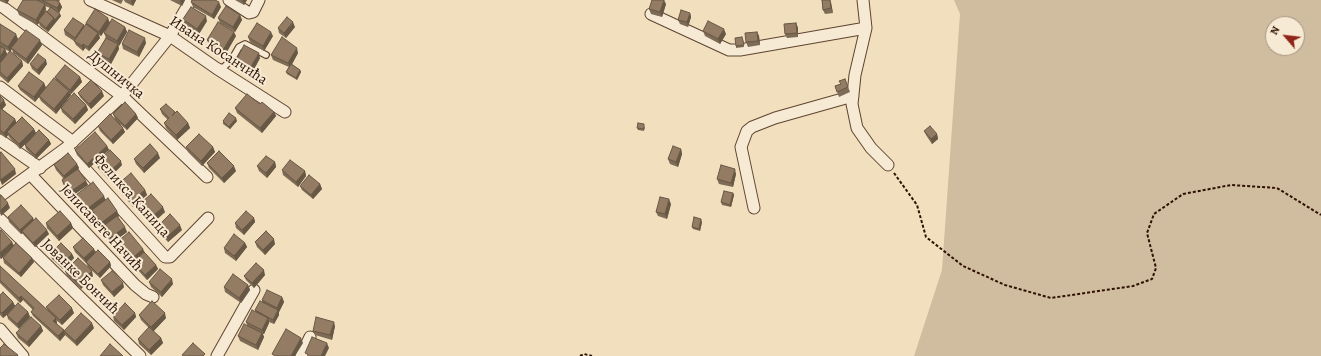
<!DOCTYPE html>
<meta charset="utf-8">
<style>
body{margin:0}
#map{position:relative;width:1321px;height:356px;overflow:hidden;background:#f1dfbe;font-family:Alegreya,serif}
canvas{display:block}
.north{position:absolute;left:1265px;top:16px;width:40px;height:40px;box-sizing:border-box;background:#f6ead5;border:1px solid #a69380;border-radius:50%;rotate:298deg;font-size:11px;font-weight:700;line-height:16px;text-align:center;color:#2e1100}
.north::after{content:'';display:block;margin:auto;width:14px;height:18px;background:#8f2418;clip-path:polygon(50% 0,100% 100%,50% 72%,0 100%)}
</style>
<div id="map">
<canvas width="1321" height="356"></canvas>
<div class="north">N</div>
</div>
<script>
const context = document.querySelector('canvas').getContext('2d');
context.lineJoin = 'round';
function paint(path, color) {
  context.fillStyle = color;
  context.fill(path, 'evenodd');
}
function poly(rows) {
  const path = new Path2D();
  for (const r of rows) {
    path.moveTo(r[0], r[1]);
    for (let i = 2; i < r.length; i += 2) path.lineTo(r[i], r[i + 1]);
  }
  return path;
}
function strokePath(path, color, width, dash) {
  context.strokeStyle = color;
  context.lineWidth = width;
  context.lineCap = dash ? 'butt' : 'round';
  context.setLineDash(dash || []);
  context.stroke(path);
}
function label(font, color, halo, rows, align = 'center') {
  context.font = font + ' Alegreya,serif';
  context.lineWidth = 4;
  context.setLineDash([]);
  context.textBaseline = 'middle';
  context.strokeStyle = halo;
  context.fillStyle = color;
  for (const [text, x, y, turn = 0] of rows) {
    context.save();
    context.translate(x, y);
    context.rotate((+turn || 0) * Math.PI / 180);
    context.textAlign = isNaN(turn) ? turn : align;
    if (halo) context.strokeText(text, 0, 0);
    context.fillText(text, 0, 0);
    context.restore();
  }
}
paint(poly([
 [954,0,1321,0,1321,356,914,356,942,270,960,14],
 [1273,24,1297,24,1297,48,1273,48]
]), '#d0bc9e');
const service = poly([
 [217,68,224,67,232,59,239,47,245,44,266,55]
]);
const minor = poly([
 [90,0,170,36,216,68,285,112],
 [229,0,249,13,253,12,259,0],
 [863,0,866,28,855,75,852,104,857,128,871,148,888,165],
 [0,5,122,96,207,177],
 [651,14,729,50,740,50,866,28],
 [0,87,73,142],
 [0,140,40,168],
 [66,148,165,257,170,257,208,218],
 [31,175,135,285,146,294,153,297],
 [0,196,66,148,122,96,170,36,191,0],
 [754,208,741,147,747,131,752,127,775,118,853,96],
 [0,219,140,356],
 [0,329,23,356],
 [217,356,254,290],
 [301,356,310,337]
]);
strokePath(service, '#5f4430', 8);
strokePath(minor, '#5f4430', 13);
strokePath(poly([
 [894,173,917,205,926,237,963,266,1005,285,1051,298,1133,286,1152,279,1156,268,1147,233,1154,214,1183,194,1231,185,1277,188,1321,215],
 [580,356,584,354,592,356]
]), '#2e1100', 2, [3, 2]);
strokePath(service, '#f6ead5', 5.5);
strokePath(minor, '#f6ead5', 11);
paint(poly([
 [0,0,9,0,7,4,0,1],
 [37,0,60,0,59,2,60,3,62,7,59,13,57,12,61,16,48,32,40,26,39,23,37,25,19,15,17,10],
 [45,6,50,8,47,12,45,12,46,9],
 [112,0,123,0,121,4],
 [124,0,136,0,133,6,125,2],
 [170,0,185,0,182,6],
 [235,0,247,0,244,5],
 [822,0,830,0,833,13,825,14,823,10],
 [191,2,221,7,214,19,193,7],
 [666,4,662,17,651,14,649,9],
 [690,13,691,17,688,27,680,24,678,20],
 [240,15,242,20,235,32,220,23,218,18],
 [183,19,207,21,199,34,184,24],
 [110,22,125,27,127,32,119,46,118,45,119,49,111,64,99,57,97,53,106,38,104,33,105,30,101,36,99,35,100,38,89,51,85,48,83,51,76,45,74,41,65,35,64,30,84,25,84,27,87,25,86,23],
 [796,23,798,28,798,37,787,38,785,34],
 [0,24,18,39,14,45,42,45,28,64,13,53,12,49,10,52,0,46],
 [295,27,286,38,279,33,278,28],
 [703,31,726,34,720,44,705,36],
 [757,32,759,36,760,45,748,47,746,42],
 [236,36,225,55,209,45,207,40],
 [273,36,264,51,250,42,248,37],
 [743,39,744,47,736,48,736,46],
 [146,43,139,57,123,49,122,44],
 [0,46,5,49,7,54,3,59,22,61,23,66,8,83,0,76],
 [298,53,292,64,300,70,301,72,297,80,287,74,286,72,289,67,273,60,271,55],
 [260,58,251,75,237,67,235,63],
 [30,64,47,64,39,75,32,69],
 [55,77,80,77,82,82,71,94,70,93,71,95,56,114,41,101,39,97,35,102,20,90,18,86,44,83,46,88,56,80],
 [845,79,850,92,839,97,835,86,841,84],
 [78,93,104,96,91,109,80,97],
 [0,96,6,105,2,109,15,119,16,123,34,129,36,133,49,140,51,144,36,159,26,149,25,145,28,141,20,149,9,137,8,135,6,138,0,134],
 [260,104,274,112,276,116,262,133,237,113,235,108],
 [86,105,88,110,75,124,62,112,61,108],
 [160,109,175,112,188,123,190,128,177,140,166,128,164,123,168,120,162,114],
 [113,114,136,114,138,118,127,130,120,124,125,132,113,144,100,131,98,126,115,119],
 [223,121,237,121,230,129,223,124],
 [645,127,644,131,638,130,637,128],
 [924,131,937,134,938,139,932,144,926,135],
 [107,146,109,150,89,168,77,155,75,150],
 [186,147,213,147,215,152,202,166,188,152],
 [681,149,682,154,678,167,670,164,668,159],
 [160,158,144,173,136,164,134,159],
 [275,162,276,167,267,178,259,171,257,166],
 [96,163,122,165,108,179,98,168],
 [207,163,236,171,224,183,209,168],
 [77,164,79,168,78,169,88,185,72,196,63,184,62,180,63,178,56,170,54,165],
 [282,170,305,171,306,176,298,187,283,175],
 [736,174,733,187,719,184,717,179],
 [320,184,322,189,313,199,302,190,300,186],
 [117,185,145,190,147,195,133,207,119,190],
 [733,193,734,195,731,207,722,205,721,202],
 [76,195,105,200,117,211,119,216,118,217,127,232,112,243,103,232,102,227,102,226,93,215,92,211,89,214,78,200],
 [140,204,165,212,154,222,141,208],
 [671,204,667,219,658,216,656,212],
 [8,217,33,218,34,220,49,234,35,247,24,235,23,233,21,234,9,222],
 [254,218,255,222,244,235,236,228,235,223],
 [702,222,700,231,693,229,692,227],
 [46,223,71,223,73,228,59,241,47,228],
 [157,227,182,230,168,242,158,231],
 [0,231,12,242,14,246,34,262,21,277,4,263,3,258,9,251,1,259,0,258],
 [255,242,275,244,265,255,257,247],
 [116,243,143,249,144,252,156,265,158,269,147,280,135,267,133,263,132,265,118,248],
 [245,243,247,247,236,261,225,253,224,248],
 [73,247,94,249,95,253,110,262,111,266,100,278,88,267,86,263,75,252],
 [50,254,72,254,74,258,63,269,52,259],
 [0,266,48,311,46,307,74,313,62,325,56,320,57,323,57,324,64,331,94,328,77,346,65,335,60,341,33,316,31,312,33,310,23,300,20,303,0,283],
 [65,271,93,276,81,289,67,276],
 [265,275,254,288,246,280,244,276],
 [101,280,124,287,114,297,103,285],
 [149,282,173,284,162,297,151,287],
 [248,285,250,290,241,303,225,292,224,287],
 [0,295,13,302,15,306,28,312,30,317,19,329,8,319,7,315,3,318,0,315],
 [282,297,284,302,279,312,279,315,274,324,269,322,269,323,264,334,263,334,264,337,258,350,240,341,238,336,247,325,246,322,255,312,255,310,262,302,262,300],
 [135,313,136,317,124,330,114,321,113,316],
 [139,315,166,318,153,331,161,338,163,343,151,355,139,344,138,339,149,328,141,320],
 [41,326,43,331,29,347,18,338,16,333],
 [335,326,332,340,315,335,313,331]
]), '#7e6b55');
paint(poly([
 [5,0,9,0,7,4],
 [132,0,136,0,133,6,131,2],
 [181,0,185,0,182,6,180,1],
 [242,0,247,0,244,5],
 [664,0,666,4,662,17,660,12],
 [830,0,831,2,833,13,831,8],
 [219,2,221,7,214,19,212,15],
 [60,3,62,7,59,13,57,8],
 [45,4,46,9,39,22,38,21,39,23,37,25,36,20],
 [690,13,691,17,688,27,687,22],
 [60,14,61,16,48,32,46,28,54,18],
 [240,15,242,20,235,32,233,27],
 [206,16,207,21,199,34,197,29],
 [108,18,110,23,101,36,99,32],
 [293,22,295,27,286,38,284,33],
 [796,23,798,28,798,37,797,33],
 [84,25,85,30,76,42,75,38],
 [125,27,127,32,119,46,117,41],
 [724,29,726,34,720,44,718,39],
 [234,32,236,36,225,55,223,50],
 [271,32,273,36,264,51,263,46],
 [757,32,759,36,760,45,758,41],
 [98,33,100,38,89,51,88,47],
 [16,34,18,39,10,52,8,47],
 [145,38,146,43,139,57,137,52],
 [40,40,42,45,28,64,26,59],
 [83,44,85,48,83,51,82,46],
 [118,44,119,49,111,64,109,59],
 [297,48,298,53,290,68,288,63],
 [5,49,7,54,0,64,0,57],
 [259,53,260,58,251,75,249,70],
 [46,60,47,64,39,75,37,70],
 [22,61,23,66,8,83,7,78],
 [300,70,301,72,297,80,296,78],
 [80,77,82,82,71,94,70,90],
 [44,83,46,88,35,102,34,97],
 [69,91,71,95,56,114,54,109],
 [102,91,104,96,91,109,89,104],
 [4,100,6,105,0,112,0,105],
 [86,105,88,110,75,124,73,119],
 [274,112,276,116,262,133,260,128],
 [136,114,138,118,127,130,125,126],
 [236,118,237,121,230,129,229,127],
 [15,119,17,124,7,132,8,135,6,138,4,133],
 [188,123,190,128,177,140,176,135],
 [123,128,125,132,113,144,111,140],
 [34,129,36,134,20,149,19,144],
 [937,134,938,139,932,144,931,139],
 [49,140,51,144,36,159,35,155],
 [107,146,109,150,89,168,87,164],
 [213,147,215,152,202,166,201,161],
 [681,149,682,154,678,167,676,162],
 [158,153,160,158,144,173,143,168],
 [121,161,122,165,108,179,107,174],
 [275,162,276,167,267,178,266,173],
 [77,164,79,168,65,180,64,176],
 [234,166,236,171,224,183,222,178],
 [15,169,16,174,2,185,0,180],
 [735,169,736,174,733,187,731,183],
 [305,171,306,176,298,187,296,182],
 [86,181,88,185,72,196,70,192],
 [320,184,322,189,313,199,311,195],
 [145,190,147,195,133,207,131,202],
 [733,193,734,195,731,207,730,205],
 [104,196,106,201,89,214,87,209],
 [669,199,671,204,667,219,665,214],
 [8,203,10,208,1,216,0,211],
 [163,207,165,212,154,222,152,217],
 [117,211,119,216,103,228,101,223],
 [33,218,34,222,22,231,23,233,21,234,20,230],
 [254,218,255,222,244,235,242,230],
 [701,219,702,222,700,231,699,229],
 [71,223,73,228,59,241,57,236],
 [180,225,182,230,168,242,167,237],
 [125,227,127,232,112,243,110,238],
 [47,230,49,234,35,247,33,243],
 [274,239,275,244,265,255,263,250],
 [12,242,14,246,1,259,0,253],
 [245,243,247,247,236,261,234,256],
 [94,249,95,254,86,263,84,258],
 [143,249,145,254,133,262,133,263,132,265,130,260],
 [72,254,74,258,63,269,61,265],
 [32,258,34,262,21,277,19,273],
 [110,262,111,266,100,278,98,274],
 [156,265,158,269,147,280,145,275],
 [264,270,265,275,254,288,252,283],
 [92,271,93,276,81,289,79,284],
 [172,279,173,284,162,297,161,292],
 [123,283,124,287,114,297,112,292],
 [248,285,250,290,241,303,239,298],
 [21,296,23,300,20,303,19,298],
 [282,297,284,302,279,312,279,315,274,324,273,320,278,310,277,308],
 [13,302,15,306,3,318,2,313],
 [72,308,74,313,62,325,60,320],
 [28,312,30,317,19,329,17,324],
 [135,313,136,317,124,330,122,325],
 [165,313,166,318,153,332,151,327],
 [56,318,57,323,55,325,53,321],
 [268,318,269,323,264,334,262,330],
 [334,322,335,326,332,340,330,335],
 [92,323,94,328,77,346,75,341],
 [41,326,43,331,29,347,27,342],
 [64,330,65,335,60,341,58,336],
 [262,333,264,337,258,350,256,345],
 [161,338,163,343,151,355,149,350],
 [301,338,303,343,295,356,291,356],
 [327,343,329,348,325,356,321,356]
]), '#675745');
const building = poly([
 [23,0,37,0,45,4,36,20,17,10,23,0],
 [42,0,56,0,60,3,57,8,42,0],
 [192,0,215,0,219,2,212,15,191,2,192,0],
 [652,0,664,0,660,12,649,9,652,0],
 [822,0,830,0,831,8,823,10,822,0],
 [226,6,240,15,233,27,218,18,226,6],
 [51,7,60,14,55,20,54,18,47,12,51,7],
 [191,7,206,16,197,29,183,19,191,7],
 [95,9,108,18,99,32,86,23,95,9],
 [681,10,690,13,687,22,678,20,681,10],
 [46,11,54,18,46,28,38,21,46,11],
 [287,17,293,22,284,33,278,28,287,17],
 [73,18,84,25,75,38,64,30,73,18],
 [112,19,125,27,117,41,104,33,112,19],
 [708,21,724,29,718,39,703,31,708,21],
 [218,22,234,32,223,50,207,40,218,22],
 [257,23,271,32,263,46,248,37,257,23],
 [796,23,797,33,785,34,784,24,796,23],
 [0,24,16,34,8,47,0,42,0,24],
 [86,24,98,33,88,47,83,44,82,46,74,41,86,24],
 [26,30,40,40,26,59,11,48,26,30],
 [129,30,145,38,137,52,122,44,129,30],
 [757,32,758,41,746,42,745,33,757,32],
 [282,37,297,48,288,63,271,55,282,37],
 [742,37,744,45,736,46,735,38,742,37],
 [106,38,118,44,109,59,97,53,106,38],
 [244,45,259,53,249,70,235,63,244,45],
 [0,46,5,49,0,57,0,46],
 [10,51,22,61,7,78,0,72,0,63,10,51],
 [38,54,46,60,37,70,30,64,38,54],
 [291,64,300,70,296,78,286,72,291,64],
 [65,65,80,77,70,90,55,77,65,65],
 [29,72,44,83,34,97,18,86,29,72],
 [54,78,69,91,54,109,39,96,54,78],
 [845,79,848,87,837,92,835,86,841,84,839,81,845,79],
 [91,80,102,91,89,104,78,93,91,80],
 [74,93,86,105,73,119,61,108,74,93],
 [247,94,260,104,262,102,274,112,260,128,235,108,247,94],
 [0,96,4,100,0,105,0,96],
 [125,102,136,114,125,126,113,114,125,102],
 [166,104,175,112,172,116,177,111,188,123,176,135,164,123,169,118,160,109,166,104],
 [0,108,15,119,4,133,0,130,0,108],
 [229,113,236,118,229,127,223,121,229,113],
 [110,114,123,128,111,140,98,126,110,114],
 [22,117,34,129,19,144,7,132,22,117],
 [638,123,644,124,644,129,637,128,638,123],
 [930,126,937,134,931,139,924,131,930,126],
 [39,130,49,140,35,155,25,145,39,130],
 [95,132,107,146,87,164,75,150,95,132],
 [199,134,213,147,201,161,186,147,199,134],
 [150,144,158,153,143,168,134,159,150,144],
 [673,146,681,149,676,162,668,159,673,146],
 [110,150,121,161,107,174,96,163,110,150],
 [219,151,234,166,222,178,207,163,219,151],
 [1,152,15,169,0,180,0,153,1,152],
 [68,153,77,164,64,176,54,165,68,153],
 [266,156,275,162,266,173,257,166,266,156],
 [290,160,305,171,296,182,282,170,290,160],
 [721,165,735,169,731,183,717,179,721,165],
 [78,169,86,181,70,192,62,180,78,169],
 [131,173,145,190,131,202,117,185,131,173],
 [309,175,320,184,311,195,300,186,309,175],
 [93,182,104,196,87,209,76,195,93,182],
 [724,191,733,193,730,205,721,202,724,191],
 [151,194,163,207,152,217,140,204,151,194],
 [0,195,1,195,8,203,0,211,0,195],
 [660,197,669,199,665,214,656,212,660,197],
 [108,198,117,211,101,223,92,210,108,198],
 [21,205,33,218,20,230,8,217,21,205],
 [60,211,71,223,57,236,46,223,60,211],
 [246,211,254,218,242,230,235,223,246,211],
 [170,214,180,225,167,237,157,227,170,214],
 [117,216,125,227,110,238,102,227,117,216],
 [694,217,701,219,699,229,692,227,694,217],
 [36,218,47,230,33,243,22,231,36,218],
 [1,230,12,242,0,253,0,231,1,230],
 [266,231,274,239,263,250,255,242,266,231],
 [129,232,143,249,130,260,116,243,129,232],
 [234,234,245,243,234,256,224,248,234,234],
 [83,238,94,249,84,258,73,247,83,238],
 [16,243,32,258,19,273,3,258,16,243],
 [61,243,72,254,61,265,50,254,61,243],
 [98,250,110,262,98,274,86,262,98,250],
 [144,252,156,265,145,275,133,262,144,252],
 [78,258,92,271,79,284,65,271,78,258],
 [256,263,264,270,252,283,244,276,256,263],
 [0,266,56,318,53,321,64,330,58,336,31,312,34,308,21,296,19,298,0,280,0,266],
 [160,269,172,279,161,292,149,282,160,269],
 [112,271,123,283,112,292,101,280,112,271],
 [233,274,248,285,239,298,224,287,233,274],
 [267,290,282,297,277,308,262,300,267,290],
 [3,292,13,302,2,313,0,312,0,295,3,292],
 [59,295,72,308,60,320,46,307,59,295],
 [152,301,165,313,151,327,139,315,152,301],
 [260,301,278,310,273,320,255,310,260,301],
 [18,303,28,312,17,324,7,315,18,303],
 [125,303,135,313,122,325,113,316,125,303],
 [252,310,268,318,262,330,246,322,252,310],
 [81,313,92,323,75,341,64,331,81,313],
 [31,317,41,326,27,342,16,333,31,317],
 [316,317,334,322,330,335,313,331,316,317],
 [244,324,262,333,256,345,238,336,244,324],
 [149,327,161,338,149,350,138,339,149,327],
 [286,329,301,338,291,356,275,356,272,354,286,329],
 [312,337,327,343,321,356,311,356,305,353,312,337],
 [193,343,205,354,203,356,184,356,182,355,193,343],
 [4,344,18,355,17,356,0,356,0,348,4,344],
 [110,344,123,356,100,356,110,344]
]);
paint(building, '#937c63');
strokePath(building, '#675745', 1);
label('15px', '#2e1100', '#f6ead5', [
 ["Ивана Косанчића",218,51,33],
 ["Душничка",116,75,39],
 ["Феликса Каница",131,196,48],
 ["Јелисавете Начић",101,228,47],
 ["Јованке Бончић",80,277,44]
]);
</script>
